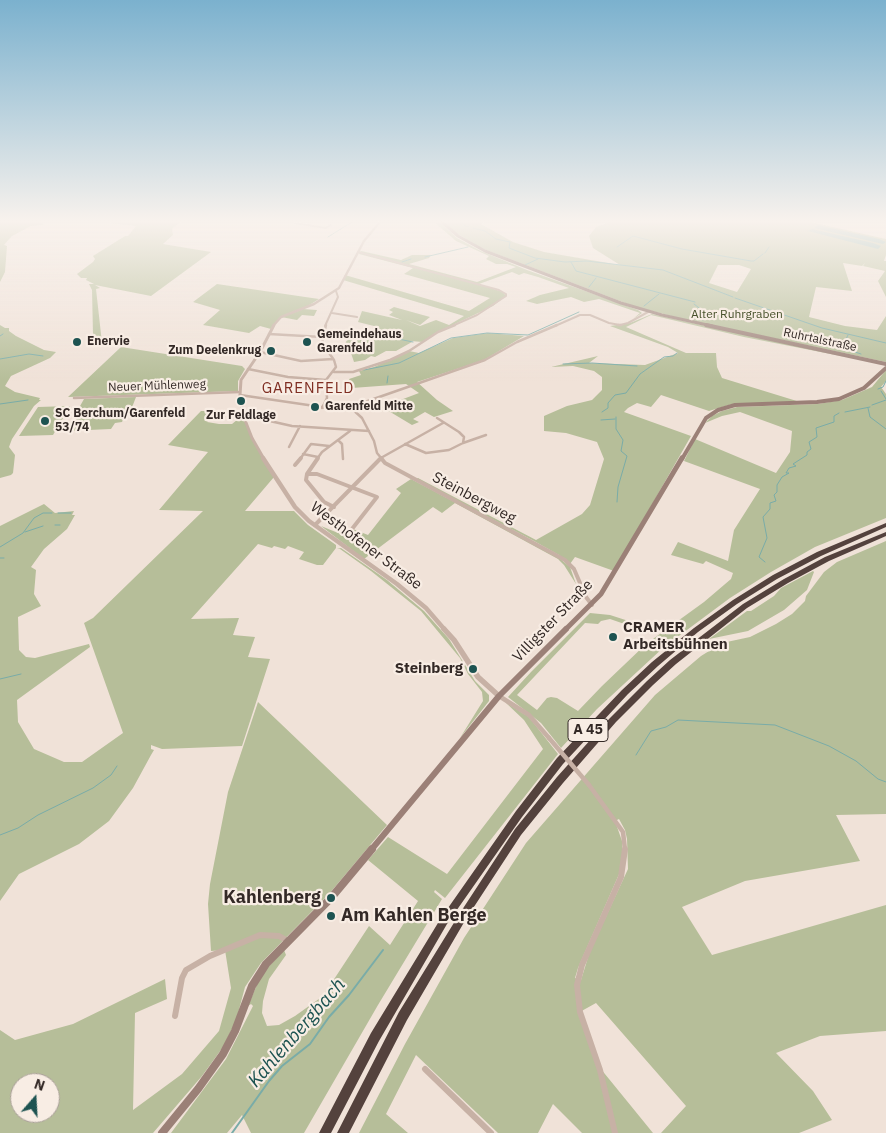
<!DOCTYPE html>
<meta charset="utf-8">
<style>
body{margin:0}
#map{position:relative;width:886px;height:1133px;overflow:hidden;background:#f0e2d8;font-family:"IBM Plex Sans",sans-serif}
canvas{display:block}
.north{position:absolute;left:10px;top:1073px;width:50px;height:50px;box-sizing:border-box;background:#f8ede4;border:1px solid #a99f98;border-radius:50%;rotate:19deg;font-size:14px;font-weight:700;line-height:20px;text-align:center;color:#332926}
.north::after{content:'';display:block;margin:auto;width:18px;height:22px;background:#1d5351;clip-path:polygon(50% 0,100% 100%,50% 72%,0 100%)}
</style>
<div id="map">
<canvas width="886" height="1133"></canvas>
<div class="north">N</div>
</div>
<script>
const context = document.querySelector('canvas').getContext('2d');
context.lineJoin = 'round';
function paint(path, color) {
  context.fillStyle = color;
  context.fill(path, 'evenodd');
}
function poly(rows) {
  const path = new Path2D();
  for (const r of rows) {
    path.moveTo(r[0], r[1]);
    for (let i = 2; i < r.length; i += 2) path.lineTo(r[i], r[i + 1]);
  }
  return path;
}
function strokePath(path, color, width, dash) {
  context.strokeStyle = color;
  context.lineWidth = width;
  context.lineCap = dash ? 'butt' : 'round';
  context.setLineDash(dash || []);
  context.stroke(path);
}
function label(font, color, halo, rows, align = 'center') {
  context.font = font + ' "IBM Plex Sans",sans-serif';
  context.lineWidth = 4.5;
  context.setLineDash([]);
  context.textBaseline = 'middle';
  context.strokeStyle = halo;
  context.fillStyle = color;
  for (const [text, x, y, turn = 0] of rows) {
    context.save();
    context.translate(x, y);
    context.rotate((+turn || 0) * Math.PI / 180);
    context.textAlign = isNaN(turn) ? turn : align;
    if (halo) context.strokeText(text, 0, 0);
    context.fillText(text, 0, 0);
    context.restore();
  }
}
paint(poly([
 [0,222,41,222,44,225,31,226,12,236,4,245,7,246,5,272,0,282],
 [112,222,181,222,174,227,172,229,173,235,163,244,211,252,151,296,95,285,100,288,96,289,102,343,97,342,93,338,96,338,93,337,96,336,93,335,92,290,89,284,94,284,86,280,87,278,81,278,77,274,93,262,95,259,93,256,125,236,128,236,136,226,110,223],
 [434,222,440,222,457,238,481,251,527,270,638,310,642,313,633,319,640,313,599,299,584,302,571,297,537,304,526,301,540,295,569,288,538,277,524,273,519,275,512,272,479,284,503,292,506,296,493,306,438,332,423,342,410,341,412,342,396,351,386,351,375,357,371,356,365,360,354,362,350,350,343,348,348,338,367,340,378,327,358,322,362,311,402,320,389,315,393,312,389,310,394,307,430,317,420,325,406,320,420,326,436,320,449,325,464,316,343,280,345,275,469,311,490,298,404,274,413,268,359,254,361,251,401,260,412,255,431,255,429,258,409,264,477,282,516,267,507,264,496,264,486,259,489,256,456,241],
 [443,222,484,222,481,224,513,242,544,252,620,265,593,248,589,236,596,227,610,222,811,222,886,239,886,255,884,261,886,261,886,297,878,281,885,271,863,266,865,263,862,266,843,263,852,291,816,287,809,317,845,326,877,330,886,316,886,362,683,319,633,306,481,248,456,233],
 [718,265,739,265,751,269,737,292,709,283],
 [217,284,319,299,303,309,317,310,314,316,302,315,297,320,281,317,271,329,260,326,249,333,203,325,220,310,193,302],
 [652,314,846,357,744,337,651,315,626,327,686,353,716,353,717,367,722,378,800,402,732,404,709,411,661,395,651,407,637,403,628,408,624,412,691,436,614,571,575,557,570,564,559,555,534,541,416,479,418,478,536,540,582,514,590,505,604,459,597,442,566,433,544,431,544,416,567,406,592,400,602,390,602,377,594,371,573,366,551,367,598,356,589,363,645,365,678,353,668,347,610,326,630,323],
 [0,325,5,328,9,328,9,331,16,336,44,350,56,352,50,358,11,376,5,386,15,392,40,398,39,400,41,400,34,406,12,439,9,447,15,455,13,473,11,475,0,478],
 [488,333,524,336,484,360,417,382,437,400,453,411,434,417,425,412,413,419,419,422,412,425,382,407,419,393,406,384,352,388,349,379,361,375,359,371,374,367,409,351,419,353,453,338],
 [121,347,242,366,245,369,238,381,238,391,68,397],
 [886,370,886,381,881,387,886,394,886,518,815,547,771,572,730,598,664,647,597,709,561,748,541,723,508,697,531,672,590,613,610,615,641,625,639,629,610,619,601,621,598,624,585,623,517,695,537,710,547,698,551,697,557,698,578,711,602,686,646,644,704,602,731,579,733,573,706,561,703,564,671,555,678,542,728,561,734,530,760,489,684,461,695,439,776,473,790,452,792,431,740,412,722,416,705,423,712,416,722,411,737,407,818,404,842,400,872,387],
 [136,397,131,410,127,411,122,422,115,423,111,429,66,431,84,399],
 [70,406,53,435,19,436,38,407],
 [201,411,217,411,207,422,219,424,232,424,243,415,247,427,274,477,245,511,294,511,308,525,336,545,336,548,323,565,317,565,299,559,304,552,288,546,285,549,274,546,272,548,258,544,191,619,239,618,233,635,255,637,248,657,270,659,242,746,162,749,151,745,151,749,154,750,151,755,133,788,109,821,79,844,19,874,0,901,0,526,44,504,55,513,74,511,72,515,75,515,67,529,44,549,31,567,36,570,34,594,41,606,18,617,19,650,26,657,35,658,89,644,90,647,17,700,18,722,34,749,64,762,82,762,123,733,84,623,93,618,203,511,159,510,208,452,168,445],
 [411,479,558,557,570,567,576,584,564,565,558,559,455,503,442,513,433,507,364,559,321,526,343,535,349,534,353,529,368,535,401,493,396,489],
 [886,541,886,814,836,815,860,861,745,881,682,907,712,955,886,905,886,1031,820,1036,776,1053,813,1091,832,1120,799,1133,661,1133,686,1106,596,1003,578,1013,596,1063,653,1133,582,1133,553,1104,538,1133,498,1133,416,1055,386,1114,408,1133,359,1133,405,1044,464,938,526,843,655,695,701,656,722,643,750,637,776,624,792,614,805,601,806,596,824,572,837,562],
 [619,819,625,830,627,839,628,869,590,951,581,980,575,978,578,968,623,865,622,841,615,821],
 [341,548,387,580,424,611,449,639,475,681,489,695,489,701,460,738,483,701,482,692,468,674,460,658,421,611,371,571,340,549,337,549],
 [813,571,814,572,807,590,784,610,748,631,709,639,747,611,751,611,774,596,781,588],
 [258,702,387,825,329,894,261,963,245,987,236,1021,223,1047,202,1076,153,1133,0,1133,0,1030,15,1040,73,1024,165,979,167,999,135,1013,133,1110,182,1074,219,1031,231,988,225,950,211,951,208,904,210,884,228,792],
 [20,1083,50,1083,50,1113,20,1113],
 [505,702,529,717,558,754,445,898,435,890,434,892,442,899,378,1005,304,1133,251,1133,242,1115,227,1133,171,1133,226,1059,253,1006,251,1004,248,1006,261,975,284,950,286,955,269,979,263,1001,262,1013,267,1026,279,1025,295,1016,323,996,369,926,390,945,418,901,368,860,388,837,447,874,543,749,524,720]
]), '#b6be99');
paint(poly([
 [818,225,879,239,886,242,883,244,814,228],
 [812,229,873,243,881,246,878,249,808,231]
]), '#79aca8');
strokePath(poly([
 [461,222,465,226],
 [466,226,469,227],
 [473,228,485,231,496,239,510,242,509,248,535,258,565,262,587,261,663,270,733,297],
 [328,237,352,222],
 [617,247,633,236,682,249,751,261,754,261,763,254],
 [765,253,769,247],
 [425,257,468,247],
 [402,262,411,259],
 [571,262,576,271,695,302],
 [525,265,538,259],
 [589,287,596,278],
 [735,298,822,328,886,343],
 [694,304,703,311,703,320],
 [644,306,659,294],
 [374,334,413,342],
 [848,335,846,339,854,345,855,352,861,354],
 [0,336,3,334],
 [0,359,29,354,43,356],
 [563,364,592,363,637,366],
 [364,370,399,363,451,338,487,333,528,335,579,312],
 [387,383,388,376],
 [878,389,883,387,886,381],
 [881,391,886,399],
 [0,404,28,400],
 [872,405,886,400],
 [868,408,870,417,886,429],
 [602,412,608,408,608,403,615,395,626,393,640,374,664,357,673,356,677,353],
 [845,412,870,407],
 [616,417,616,429,623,440,621,451,627,456,618,487,617,502],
 [601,420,615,419],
 [58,513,71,513],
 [55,525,60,525],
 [25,532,43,526],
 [0,547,23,533,34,518,43,513,52,513],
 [0,558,4,558],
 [765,562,759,557,767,538,763,517,770,509,770,503,776,501,774,495,777,492,777,485,782,477,789,473,786,473,789,468,796,466,793,464,807,455,807,452,811,449,809,442,817,437,816,428,834,422,834,416,839,413],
 [0,679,21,674],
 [636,755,651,731,666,727,678,720,775,725,829,746,856,761,878,779,886,782],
 [0,835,18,828,38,815,93,788,111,775,117,766]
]), '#79aca8', 1);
strokePath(poly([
 [232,1133,269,1081,282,1066,310,1044,329,1017,349,995,383,950]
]), '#79aca8', 2);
strokePath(poly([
 [295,223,325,228,331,225],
 [358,252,499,290,506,294,506,296,477,315,452,326],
 [332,313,357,317],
 [325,326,338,297,336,291],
 [555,326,580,315,590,315,609,323,620,325,628,323,648,312]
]), '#c7b1a5', 2);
strokePath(poly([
 [618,325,621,325],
 [269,334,322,337],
 [260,352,301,361,333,359],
 [248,369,288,377,326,380],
 [334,372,353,372,390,360,409,351,438,332,455,325],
 [240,395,342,410,485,360,517,342,557,325],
 [74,398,240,392],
 [350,407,362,418,374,441,377,453,382,459],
 [322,408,327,398,326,380,336,367,334,360,322,343,326,325],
 [243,415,292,426,369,431],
 [338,440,342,444,343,459],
 [463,443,486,435],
 [405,444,426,453,449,450,463,443,464,437,459,432,437,418],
 [289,447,300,426],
 [303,454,318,457],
 [300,459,311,444,329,446],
 [317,459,322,452,350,431],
 [379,459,443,423]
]), '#c7b1a5', 2.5);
strokePath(poly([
 [318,458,307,474,306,480,324,502,334,507],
 [381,458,385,463,565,560,574,569,586,597,592,605],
 [295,465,301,458],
 [307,474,317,474,377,497,352,529],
 [315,525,381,458]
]), '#c7b1a5', 4);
strokePath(poly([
 [499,696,529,715,549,738],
 [589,785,623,832,625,850]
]), '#c7b1a5', 4.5);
strokePath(poly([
 [175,1016,182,978,186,970,210,956,260,935,279,936,288,941],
 [425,1069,491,1133],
 [615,1133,600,1070,580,1012,577,985,582,965,621,877,625,849]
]), '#c7b1a5', 6);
strokePath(poly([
 [273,326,281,317,314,304,339,288,364,241,380,222]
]), '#c7b1a5', 2.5);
strokePath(poly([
 [264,459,252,438,243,415,240,395,241,380,260,352,274,325]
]), '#c7b1a5', 3);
strokePath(poly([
 [263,458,295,507,309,521,397,584,426,608,445,630]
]), '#c7b1a5', 4.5);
strokePath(poly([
 [444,629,454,640,478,677,499,696]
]), '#c7b1a5', 5.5);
strokePath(poly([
 [442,222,458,236,485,251,621,303,662,315,712,326]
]), '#9b8077', 3);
strokePath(poly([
 [706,325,886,364],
 [682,459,706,418,718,410,735,405,817,402,839,399,864,388,886,368]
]), '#9b8077', 4);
strokePath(poly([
 [565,630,601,594,682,458]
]), '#9b8077', 5);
strokePath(poly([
 [371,850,499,696,566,629]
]), '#9b8077', 6);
strokePath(poly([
 [162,1133,198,1089,223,1054,235,1031,252,986,266,964,331,898,372,849]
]), '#9b8077', 8);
paint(poly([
 [886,523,886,527,821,556,777,579,737,604,698,632,658,666,628,694,563,764,522,817,447,924,379,1041,331,1133,319,1133,371,1033,441,918,516,811,557,758,622,690,652,662,694,628,733,600,773,575,817,552,886,523],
 [886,532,886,536,829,561,788,583,747,608,676,664,653,685,616,722,563,783,521,835,466,919,407,1020,349,1133,337,1133,399,1012,460,913,515,829,557,777,610,718,647,681,670,660,743,604,784,579,825,557,886,532]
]), '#54423d');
strokePath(poly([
 [549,738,589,785]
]), '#c7b1a5', 4.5);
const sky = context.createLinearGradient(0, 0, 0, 381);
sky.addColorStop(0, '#7bb1ce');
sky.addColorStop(0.58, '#f8f2ed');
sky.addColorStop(1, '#f8f2ed00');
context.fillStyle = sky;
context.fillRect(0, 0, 886, 381);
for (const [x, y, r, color] of [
 [77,342,5,"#1d5351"],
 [307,342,5,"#1d5351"],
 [271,351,5,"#1d5351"],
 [241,401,5,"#1d5351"],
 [315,407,5,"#1d5351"],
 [45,421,5,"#1d5351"],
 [613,637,5,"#1d5351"],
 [473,669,5,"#1d5351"],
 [331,898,5,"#1d5351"],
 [331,916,5,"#1d5351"]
]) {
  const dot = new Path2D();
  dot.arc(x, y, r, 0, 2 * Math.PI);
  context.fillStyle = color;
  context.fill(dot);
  strokePath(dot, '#f8ede4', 2);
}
label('12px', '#47512b', '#f8ede4', [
 ["Alter Ruhrgraben",737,315]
]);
label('bold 12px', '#332926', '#f8ede4', [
 ["Gemeindehaus",317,335],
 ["Garenfeld",317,349],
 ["Enervie",87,342],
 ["Zum Deelenkrug",261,351,"right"],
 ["Garenfeld Mitte",325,407],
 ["SC Berchum/Garenfeld",55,414],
 ["53/74",55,428],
 ["Zur Feldlage",241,416,"center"]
], 'left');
label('12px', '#332926', '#f8ede4', [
 ["Ruhrtalstraße",820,340,12],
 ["Neuer Mühlenweg",157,386,-2]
]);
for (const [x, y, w] of [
 [588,730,40]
]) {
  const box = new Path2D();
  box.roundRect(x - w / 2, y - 11.5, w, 23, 4);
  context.fillStyle = '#f8ede4';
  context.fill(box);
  strokePath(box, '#332926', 1);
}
label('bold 14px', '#332926', null, [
 ["A 45",588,730]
]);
context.letterSpacing = '1px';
label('15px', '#7f2e22', '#f8ede4', [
 ["GARENFELD",308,389]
]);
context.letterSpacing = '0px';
label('15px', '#332926', '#f8ede4', [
 ["Steinbergweg",474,498,28],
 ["Westhofener Straße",366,546,37],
 ["Villigster Straße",553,621,-46]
]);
label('bold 15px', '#332926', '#f8ede4', [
 ["CRAMER",623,628],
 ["Arbeitsbühnen",623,645],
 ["Steinberg",463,669,"right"]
], 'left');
label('bold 18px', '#332926', '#f8ede4', [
 ["Kahlenberg",321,898],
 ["Am Kahlen Berge",341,916,"left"]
], 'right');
label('italic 19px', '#1d5351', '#f8ede4', [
 ["Kahlenbergbach",297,1033,-49]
]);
</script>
